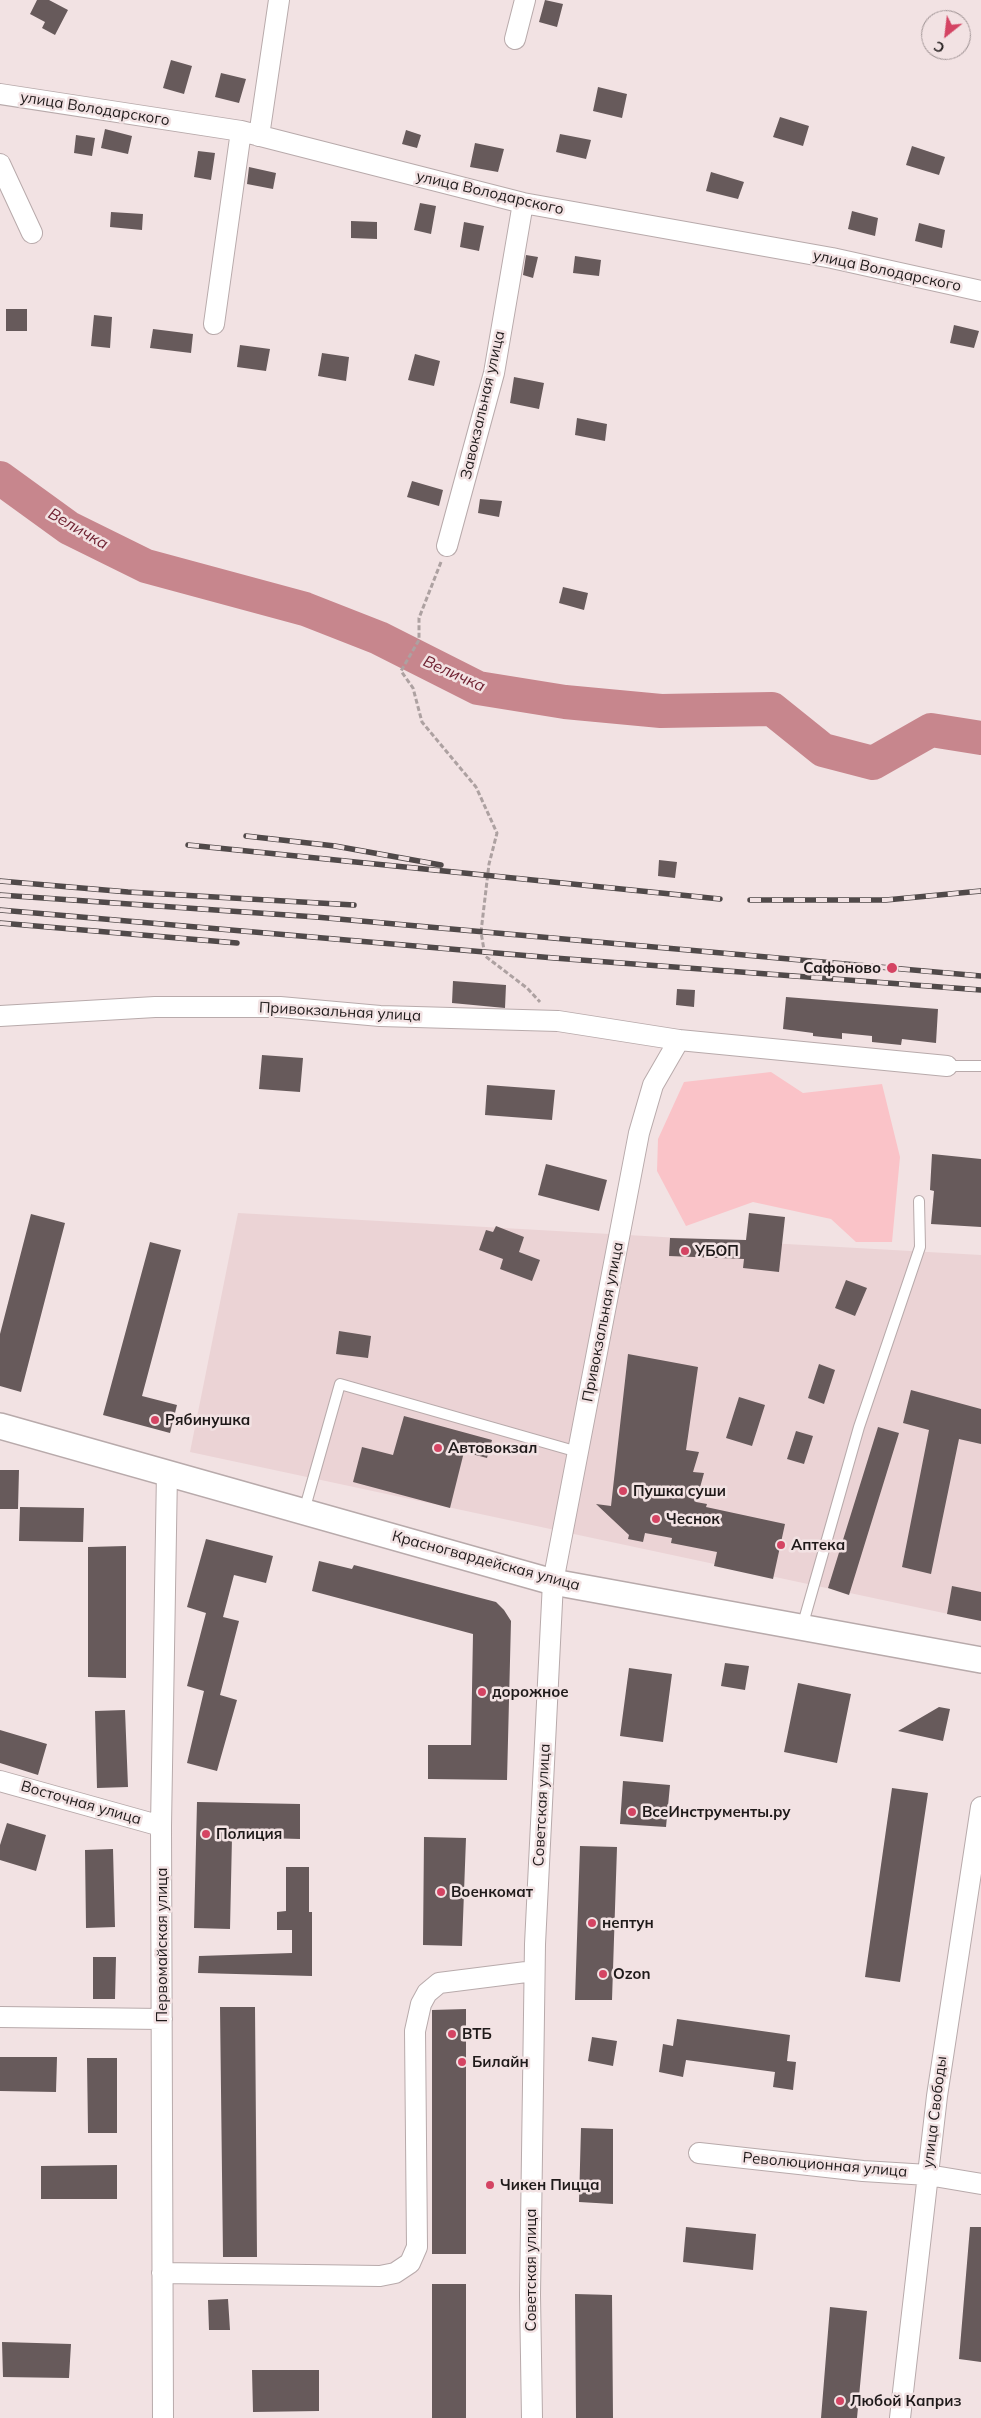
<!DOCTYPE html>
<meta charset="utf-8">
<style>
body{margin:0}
#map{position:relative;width:981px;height:2418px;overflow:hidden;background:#f2e2e3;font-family:Mulish,sans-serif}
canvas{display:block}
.north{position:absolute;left:921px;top:10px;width:50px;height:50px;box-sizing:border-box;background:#f2e2e3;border:1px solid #9e9293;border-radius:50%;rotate:209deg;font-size:14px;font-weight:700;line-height:20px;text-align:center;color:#1f1a1a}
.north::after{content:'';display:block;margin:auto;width:18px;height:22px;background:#d44463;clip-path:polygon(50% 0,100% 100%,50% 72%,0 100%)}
</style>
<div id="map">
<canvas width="981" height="2418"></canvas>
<div class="north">С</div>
</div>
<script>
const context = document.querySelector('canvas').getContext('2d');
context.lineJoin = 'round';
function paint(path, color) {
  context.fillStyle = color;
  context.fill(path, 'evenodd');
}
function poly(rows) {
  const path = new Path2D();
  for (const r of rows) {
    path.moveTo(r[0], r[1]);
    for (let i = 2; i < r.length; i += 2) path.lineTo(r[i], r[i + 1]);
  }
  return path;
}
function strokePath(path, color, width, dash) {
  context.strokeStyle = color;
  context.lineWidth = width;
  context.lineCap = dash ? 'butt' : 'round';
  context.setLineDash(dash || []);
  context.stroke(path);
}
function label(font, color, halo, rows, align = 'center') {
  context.font = font + ' Mulish,sans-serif';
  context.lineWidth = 5;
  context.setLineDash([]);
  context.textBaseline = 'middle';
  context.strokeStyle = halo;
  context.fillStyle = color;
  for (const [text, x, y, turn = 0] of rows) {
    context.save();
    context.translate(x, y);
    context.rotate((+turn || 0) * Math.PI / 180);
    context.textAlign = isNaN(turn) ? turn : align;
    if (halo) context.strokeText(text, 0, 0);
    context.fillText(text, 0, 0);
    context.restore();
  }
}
paint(poly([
 [238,1213,981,1255,981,1621,190,1452]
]), '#ebd3d5');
paint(poly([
 [771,1072,803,1093,882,1084,900,1157,892,1242,856,1242,831,1219,753,1202,686,1226,657,1171,658,1139,684,1082]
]), '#fac3c8');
strokePath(poly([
 [0,478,69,528,146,566,305,609,379,638,478,688,565,702,661,711,772,709,823,750,873,763,931,730,981,738]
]), '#c7868d', 34);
paint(poly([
 [37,0,49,0,68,10,55,35,42,28,45,22,30,14],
 [545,0,563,4,557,27,539,22],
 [171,60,192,66,184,94,163,88],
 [221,73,246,79,239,103,215,97],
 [598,87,627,94,622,118,593,111],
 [780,117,809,126,803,146,773,137],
 [105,129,132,136,128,154,101,148],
 [406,130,421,135,417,148,402,144],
 [560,134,591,140,586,159,556,152],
 [76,135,95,138,92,156,74,153],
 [475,143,504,149,498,172,470,167],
 [912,146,945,157,939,175,906,165],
 [198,151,215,153,211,180,194,177],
 [249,167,276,173,273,189,247,184],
 [711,172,744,182,738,199,706,191],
 [420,203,436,206,431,234,414,230],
 [852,211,878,218,875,236,848,229],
 [111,212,143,214,142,230,110,227],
 [351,221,377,222,377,239,351,238],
 [464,222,484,226,479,251,460,247],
 [919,223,945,230,942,248,915,241],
 [526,255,538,257,533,278,523,275],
 [575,256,601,260,599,276,573,273],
 [6,309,27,309,27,331,6,331],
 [94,315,112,317,110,348,91,346],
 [954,325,979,331,974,348,950,343],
 [153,329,193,334,191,353,150,348],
 [240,345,270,349,266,371,237,367],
 [322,353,349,357,346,381,318,376],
 [415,354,440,361,434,386,408,380],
 [514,377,544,383,539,409,510,403],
 [577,418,607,424,605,441,575,435],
 [412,481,443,490,439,506,407,497],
 [480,499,502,501,499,517,478,513],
 [563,587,588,593,584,610,559,603],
 [659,860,677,862,675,878,658,876],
 [453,981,506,985,505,1008,452,1003],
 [677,989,695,990,694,1007,676,1005],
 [786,997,938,1009,936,1043,902,1039,901,1045,872,1042,872,1036,842,1033,842,1039,813,1036,813,1033,783,1029],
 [262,1055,303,1058,300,1092,259,1089],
 [487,1085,555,1090,552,1120,485,1115],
 [932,1154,981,1159,981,1227,931,1224,934,1191,930,1190],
 [546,1164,607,1180,599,1211,538,1195],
 [749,1213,785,1217,779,1272,743,1268,744,1259,669,1256,670,1238,746,1240],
 [31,1214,65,1223,21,1392,0,1386,0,1334],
 [496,1226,524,1237,519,1252,540,1260,532,1281,500,1269,503,1259,479,1250,486,1230,493,1232],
 [150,1242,181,1250,142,1396,177,1405,170,1433,103,1415],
 [846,1280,867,1288,855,1316,835,1308],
 [339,1331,371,1336,368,1358,336,1354],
 [628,1354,698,1367,686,1450,699,1452,693,1472,704,1473,696,1502,707,1504,706,1507,785,1524,773,1579,714,1566,717,1552,671,1543,672,1538,645,1533,643,1542,628,1539,629,1535,596,1504,611,1506],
 [819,1364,835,1370,824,1404,808,1398],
 [911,1390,981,1409,981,1444,959,1439,931,1574,902,1567,929,1430,903,1423],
 [739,1397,765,1405,752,1446,726,1438],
 [404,1416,492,1440,487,1458,464,1452,450,1508,353,1482,362,1447,393,1455],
 [878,1427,899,1433,849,1595,828,1588],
 [796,1431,813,1436,804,1464,787,1459],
 [0,1470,19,1470,18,1509,0,1509],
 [20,1507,84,1508,83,1542,19,1541],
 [206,1539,273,1556,266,1583,234,1575,223,1617,239,1621,220,1695,237,1700,217,1771,187,1763,204,1691,187,1686,206,1613,187,1607],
 [126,1546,126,1678,88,1677,88,1547],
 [319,1561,352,1569,354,1565,496,1602,504,1610,511,1621,507,1780,428,1779,428,1745,471,1745,473,1634,312,1591],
 [952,1586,981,1592,981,1621,947,1614],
 [725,1663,749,1666,745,1690,721,1686],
 [629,1668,672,1674,663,1742,620,1736],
 [798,1683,851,1694,837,1763,784,1752],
 [939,1707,950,1709,943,1741,898,1731],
 [125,1710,128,1787,97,1788,95,1711],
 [0,1730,47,1744,38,1775,0,1763],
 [623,1781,670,1785,666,1827,620,1824],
 [892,1788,928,1793,900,1982,865,1977],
 [197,1802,300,1804,300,1839,232,1837,230,1929,194,1928],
 [7,1823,46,1835,36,1871,0,1860,0,1845],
 [424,1837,466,1838,462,1946,423,1945],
 [580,1846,617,1847,612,2000,575,2000],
 [113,1849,115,1927,86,1928,85,1850],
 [286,1867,309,1867,309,1912,312,1912,312,1976,198,1973,199,1956,292,1953,292,1930,277,1930,277,1912,286,1911],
 [93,1957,116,1957,115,1999,93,1999],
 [220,2007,255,2007,257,2257,223,2257],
 [466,2009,466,2254,432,2254,432,2010],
 [677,2019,790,2035,787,2061,796,2062,793,2090,773,2087,775,2072,686,2060,683,2077,659,2072,663,2044,673,2046],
 [592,2037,617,2041,613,2066,588,2061],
 [0,2057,57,2057,56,2092,0,2091],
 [87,2058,117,2058,117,2133,88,2133],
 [581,2128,613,2129,613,2204,579,2202],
 [117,2165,117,2199,41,2199,41,2166],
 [686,2227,756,2234,753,2270,683,2262],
 [970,2227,981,2227,981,2362,959,2359],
 [432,2284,466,2284,466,2418,432,2418],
 [575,2294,612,2295,613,2418,576,2418],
 [228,2299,230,2330,209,2330,208,2300],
 [830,2307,867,2311,857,2418,821,2418],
 [2,2342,71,2344,69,2378,3,2377],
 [252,2370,319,2370,319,2411,253,2412]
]), '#675a5b');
const service = poly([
 [947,1066,981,1066],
 [304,1511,340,1384,578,1452],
 [802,1627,859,1427,920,1247,919,1201]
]);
const minor = poly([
 [515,39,525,0],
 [0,94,241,131,523,203,832,258,981,291],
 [259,136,279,0],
 [0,164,32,233],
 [214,324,241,131],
 [447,546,494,373,523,203],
 [0,1016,155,1007,280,1007,380,1016,558,1021,679,1040],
 [0,1781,161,1826],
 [0,2017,162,2019],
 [699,2153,863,2171,928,2175,981,2184],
 [162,2273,380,2276,395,2273,410,2263,417,2247,415,2031,421,2004,427,1993,439,1983,534,1971],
 [163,2418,161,1826,167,1472],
 [532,2418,530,2295,535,1944,553,1582,639,1133,653,1085,679,1040,947,1066],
 [900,2418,937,2096,981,1807]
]);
const tertiary = poly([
 [0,1426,553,1582,981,1660]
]);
strokePath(service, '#b8aaab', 12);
strokePath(minor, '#b8aaab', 22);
strokePath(tertiary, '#b8aaab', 28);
strokePath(poly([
 [441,562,419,618,419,640,401,671,413,688,422,722,476,787,497,833,489,864,481,932,485,956,527,988,540,1002]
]), '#ada1a1', 3, [5, 2.5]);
strokePath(service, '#fff', 10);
strokePath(minor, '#fff', 20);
strokePath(tertiary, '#fff', 25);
const rail = poly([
 [246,836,335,846,441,865],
 [188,845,720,899],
 [0,881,128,892,354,905],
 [0,895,316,917,981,976],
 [750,900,886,900,981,891],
 [0,910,554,958,981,990],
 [0,923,237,943]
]);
strokePath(rail, '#504949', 5.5);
strokePath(rail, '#f2e2e3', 4, [11]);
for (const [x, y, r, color] of [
 [892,968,6,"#d44463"],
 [685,1251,5,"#d44463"],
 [155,1420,5,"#d44463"],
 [438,1448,5,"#d44463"],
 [623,1491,5,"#d44463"],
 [656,1519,5,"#d44463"],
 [781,1545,5,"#d44463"],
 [482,1692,5,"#d44463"],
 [632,1812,5,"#d44463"],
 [206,1834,5,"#d44463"],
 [441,1892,5,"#d44463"],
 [592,1923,5,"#d44463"],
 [603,1974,5,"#d44463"],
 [452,2034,5,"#d44463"],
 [462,2062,5,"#d44463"],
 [490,2185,5,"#d44463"],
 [840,2401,5,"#d44463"]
]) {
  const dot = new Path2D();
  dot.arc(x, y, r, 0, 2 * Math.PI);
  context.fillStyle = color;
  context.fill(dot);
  strokePath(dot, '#f2e2e3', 2);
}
label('15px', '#1f1a1a', '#f2e2e3', [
 ["улица Володарского",95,109,9],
 ["улица Володарского",490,193,13],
 ["улица Володарского",887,271,12],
 ["Завокзальная улица",483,405,-77],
 ["Привокзальная улица",340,1012,3],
 ["Привокзальная улица",603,1322,-79],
 ["Красногвардейская улица",486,1561,15],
 ["Восточная улица",81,1803,16],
 ["Советская улица",542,1805,-87],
 ["Первомайская улица",162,1945,-90],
 ["улица Свободы",935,2112,-83],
 ["Революционная улица",825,2165,5],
 ["Советская улица",531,2270,-90]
]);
label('bold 15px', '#1f1a1a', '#f2e2e3', [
 ["Сафоново",881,968,"right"],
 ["УБОП",695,1251],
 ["Рябинушка",165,1420],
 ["Автовокзал",448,1448],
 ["Пушка суши",633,1491],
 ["Чеснок",666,1519],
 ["Аптека",791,1545],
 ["дорожное",492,1692],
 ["ВсеИнструменты.ру",642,1812],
 ["Полиция",216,1834],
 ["Военкомат",451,1892],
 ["нептун",602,1923],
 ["Ozon",613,1974],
 ["ВТБ",462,2034],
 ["Билайн",472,2062],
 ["Чикен Пицца",500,2185],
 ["Любой Каприз",850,2401]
], 'left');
label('italic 16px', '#702232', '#f2e2e3', [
 ["Величка",78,529,30],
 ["Величка",454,674,24]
]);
</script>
